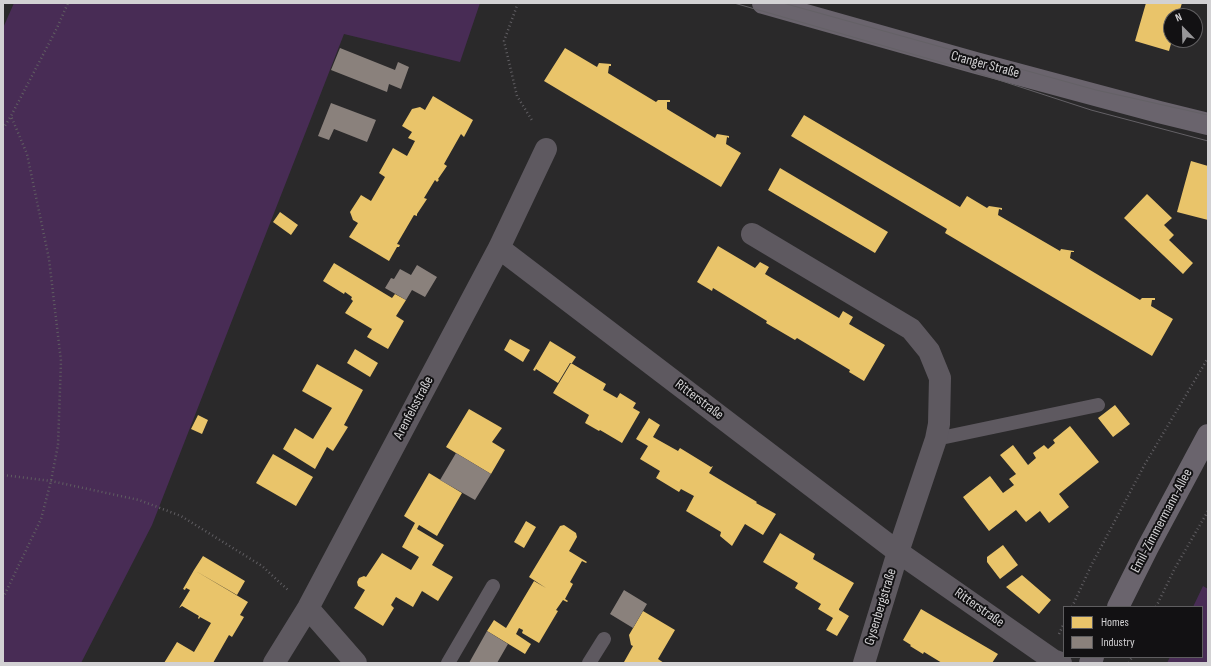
<!DOCTYPE html>
<meta charset="utf-8">
<style>
body{margin:0}
#map{position:relative;width:1211px;height:666px;overflow:hidden;background:#2a292a;font-family:"Sofia Sans Condensed",sans-serif}
canvas{display:block}
.frame{position:absolute;inset:0;border:4px solid #d2d1d3;pointer-events:none}
.legend{position:absolute;left:1063px;top:606px;width:140px;height:52px;box-sizing:border-box;background:#121113;border:1px solid #5f5e60;margin:0;padding:5px 7px;list-style:none;font-size:12px;color:#d2d1d3}
.legend li{display:flex;align-items:center;gap:8px;height:20px}
.legend b{width:20px;border:1px solid #5f5e60}
.north{position:absolute;left:1163px;top:8px;width:40px;height:40px;box-sizing:border-box;background:#121113;border:1px solid #5f5e60;border-radius:50%;rotate:337deg;font-size:11px;font-weight:700;line-height:16px;text-align:center;color:#d2d1d3}
.north::after{content:'';display:block;margin:auto;width:14px;height:18px;background:#979698;clip-path:polygon(50% 0,100% 100%,50% 72%,0 100%)}
</style>
<div id="map">
<canvas width="1211" height="666"></canvas>
<div class="frame"></div>
<ul class="legend">
<li><b style="height:11px;background:#e9c46a"></b>Homes</li>
<li><b style="height:11px;background:#8a817c"></b>Industry</li>
</ul>
<div class="north">N</div>
</div>
<script>
const context = document.querySelector('canvas').getContext('2d');
context.lineJoin = 'round';
function paint(path, color) {
  context.fillStyle = color;
  context.fill(path, 'evenodd');
}
function poly(rows) {
  const path = new Path2D();
  for (const r of rows) {
    path.moveTo(r[0], r[1]);
    for (let i = 2; i < r.length; i += 2) path.lineTo(r[i], r[i + 1]);
  }
  return path;
}
function strokePath(path, color, width, dash) {
  context.strokeStyle = color;
  context.lineWidth = width;
  context.lineCap = dash ? 'butt' : 'round';
  context.setLineDash(dash || []);
  context.stroke(path);
}
function label(font, color, halo, rows, align = 'center') {
  context.font = font + ' "Sofia Sans Condensed",sans-serif';
  context.lineWidth = 4;
  context.setLineDash([]);
  context.textBaseline = 'middle';
  context.strokeStyle = halo;
  context.fillStyle = color;
  for (const [text, x, y, turn = 0] of rows) {
    context.save();
    context.translate(x, y);
    context.rotate((+turn || 0) * Math.PI / 180);
    context.textAlign = isNaN(turn) ? turn : align;
    if (halo) context.strokeText(text, 0, 0);
    context.fillText(text, 0, 0);
    context.restore();
  }
}
paint(poly([
 [14,3,480,3,460,62,344,34,152,525,81,663,3,663,3,28],
 [1203,586,1208,589,1208,663,1167,663,1170,657,1202,657,1202,607,1193,607]
]), '#482c55');
paint(poly([
 [1146,3,1182,3,1178,16,1171,16,1172,40,1169,51,1135,41],
 [565,48,597,67,599,63,611,64,611,66,609,66,608,73,656,102,658,100,670,100,670,102,667,102,667,109,715,138,717,134,729,136,729,138,727,137,726,144,741,153,721,187,544,81],
 [433,96,473,120,464,137,461,134,444,164,447,166,438,179,439,180,437,182,435,180,424,198,427,199,417,214,417,216,414,215,397,244,400,245,399,247,397,247,389,261,349,237,358,223,353,220,350,212,361,195,371,201,385,177,379,173,393,148,407,156,415,141,408,138,412,132,402,126,412,109,420,107,425,110],
 [804,115,960,207,967,196,987,208,989,206,1002,208,1002,210,999,209,998,215,1060,251,1061,249,1074,251,1074,252,1071,252,1070,258,1140,300,1142,298,1155,298,1155,300,1152,300,1151,306,1173,319,1152,356,945,233,947,229,791,136],
 [1191,161,1208,166,1208,220,1177,212],
 [780,168,888,232,875,253,768,190],
 [1147,194,1172,218,1164,225,1174,235,1169,240,1193,263,1183,274,1124,218],
 [280,212,298,225,291,235,273,222],
 [718,246,755,268,760,262,769,267,765,274,839,318,843,311,853,317,849,324,885,345,864,381,849,372,850,370,797,338,795,340,766,323,767,321,713,288,712,291,697,282],
 [334,263,392,298,395,294,406,300,396,316,404,321,388,349,367,337,372,329,345,313,353,301,351,299,352,297,345,292,344,294,323,281],
 [510,339,530,350,523,362,504,350],
 [550,341,576,357,572,363,570,363,558,383,536,369,535,371,533,370],
 [355,349,378,363,370,377,347,363],
 [571,363,606,384,603,390,617,398,620,393,636,403,633,408,640,412,622,443,600,430,599,431,585,423,589,415,553,393],
 [317,364,363,390,344,425,348,427,333,451,327,447,315,469,283,449,295,428,313,439,332,408,302,391],
 [1115,405,1130,424,1113,437,1098,418],
 [469,409,502,428,492,442,505,450,491,474,446,447],
 [198,415,208,420,202,434,191,429],
 [649,418,660,425,653,437,678,451,680,448,711,467,713,466,709,473,757,502,756,503,776,514,763,535,745,524,732,546,720,536,721,532,686,511,694,496,681,489,679,492,656,478,660,471,640,459,648,446,636,439],
 [1070,426,1099,462,1059,494,1069,507,1049,523,1040,511,1026,522,1016,510,989,531,963,497,990,476,1003,493,1014,485,1009,479,1016,474,1000,455,1013,445,1028,465,1036,458,1033,453,1044,445,1048,449,1055,443,1053,440],
 [273,454,313,477,296,506,256,483],
 [429,473,462,493,437,536,419,525,417,529,444,545,432,565,453,577,438,601,422,591,413,607,396,597,391,605,394,608,383,626,354,608,365,590,358,586,357,582,359,578,364,576,366,577,382,553,411,570,419,557,402,547,415,523,404,516],
 [526,521,536,527,524,548,514,542],
 [564,525,576,533,577,537,569,551,587,562,586,563,582,561,570,582,573,584,565,599,568,601,567,602,563,600,556,610,558,611,539,643,522,633,523,630,519,628,516,634,531,644,525,654,487,631,494,620,506,628,534,581,546,588,529,577,560,526],
 [780,533,815,554,813,559,854,583,839,609,839,610,849,616,837,636,826,630,833,618,818,609,821,604,795,588,798,583,763,562],
 [1003,545,1018,565,1000,579,987,562,987,557],
 [203,556,245,581,237,595,194,570],
 [194,570,248,602,240,615,244,617,232,637,229,635,213,663,164,663,177,642,194,652,211,623,200,617,199,619,198,618,199,616,182,606,179,608,190,590,186,588,185,590,183,589],
 [1022,575,1051,600,1039,614,1006,587],
 [921,609,998,654,992,663,942,663,924,652,923,654,910,646,911,645,903,640],
 [643,611,675,630,658,659,664,663,627,663,624,662,633,646,631,645,629,635]
]), '#e9c46a');
paint(poly([
 [340,48,395,70,398,62,409,67,401,89,389,84,387,92,331,70],
 [331,103,376,120,367,142,334,129,329,140,318,136],
 [417,265,437,277,425,297,412,290,406,300,385,288,391,278,394,279,400,269,411,275],
 [456,453,491,474,475,500,440,480],
 [624,590,647,604,633,628,610,614],
 [487,631,508,644,497,663,469,663]
]), '#8a817c');
strokePath(poly([
 [518,3,504,41,517,96,533,122],
 [3,129,11,116,57,28,68,3],
 [3,475,51,481,139,500,181,516,262,566,289,591],
 [3,598,41,519,51,481,58,445,61,361,49,259,27,154,11,116],
 [1072,607,1091,566,1145,464,1208,358],
 [1156,607,1175,568,1208,511],
 [1059,634,1064,623],
 [1129,663,1132,657]
]), '#605e62', 2.5, [1, 3]);
strokePath(poly([
 [936,439,1098,405],
 [448,663,493,586],
 [589,663,604,639]
]), '#5e5960', 14);
strokePath(poly([
 [752,234,911,329,929,351,940,378,939,424,936,439,898,552,864,663],
 [499,248,898,552,1053,660,1061,663],
 [308,608,356,663],
 [274,663,308,608,499,248,546,149]
]), '#5e5960', 22);
strokePath(poly([
 [763,3,976,63,1159,112,1208,124],
 [1118,607,1148,547,1208,435],
 [1090,663,1093,657]
]), '#6a646d', 22);
strokePath(poly([
 [734,3,968,70,1091,110,1208,141],
 [783,3,1096,90,1208,115]
]), '#646166', 1);
label('14px', '#d2d1d3', '#121113', [
 ["Cranger Straße",985,65,15],
 ["Ritterstraße",699,400,37],
 ["Arenfelsstraße",414,408,-62],
 ["Emil-Zimmermann-Allee",1162,521,-62],
 ["Gysenbergstraße",881,607,-73],
 ["Ritterstraße",979,608,35]
]);
</script>
